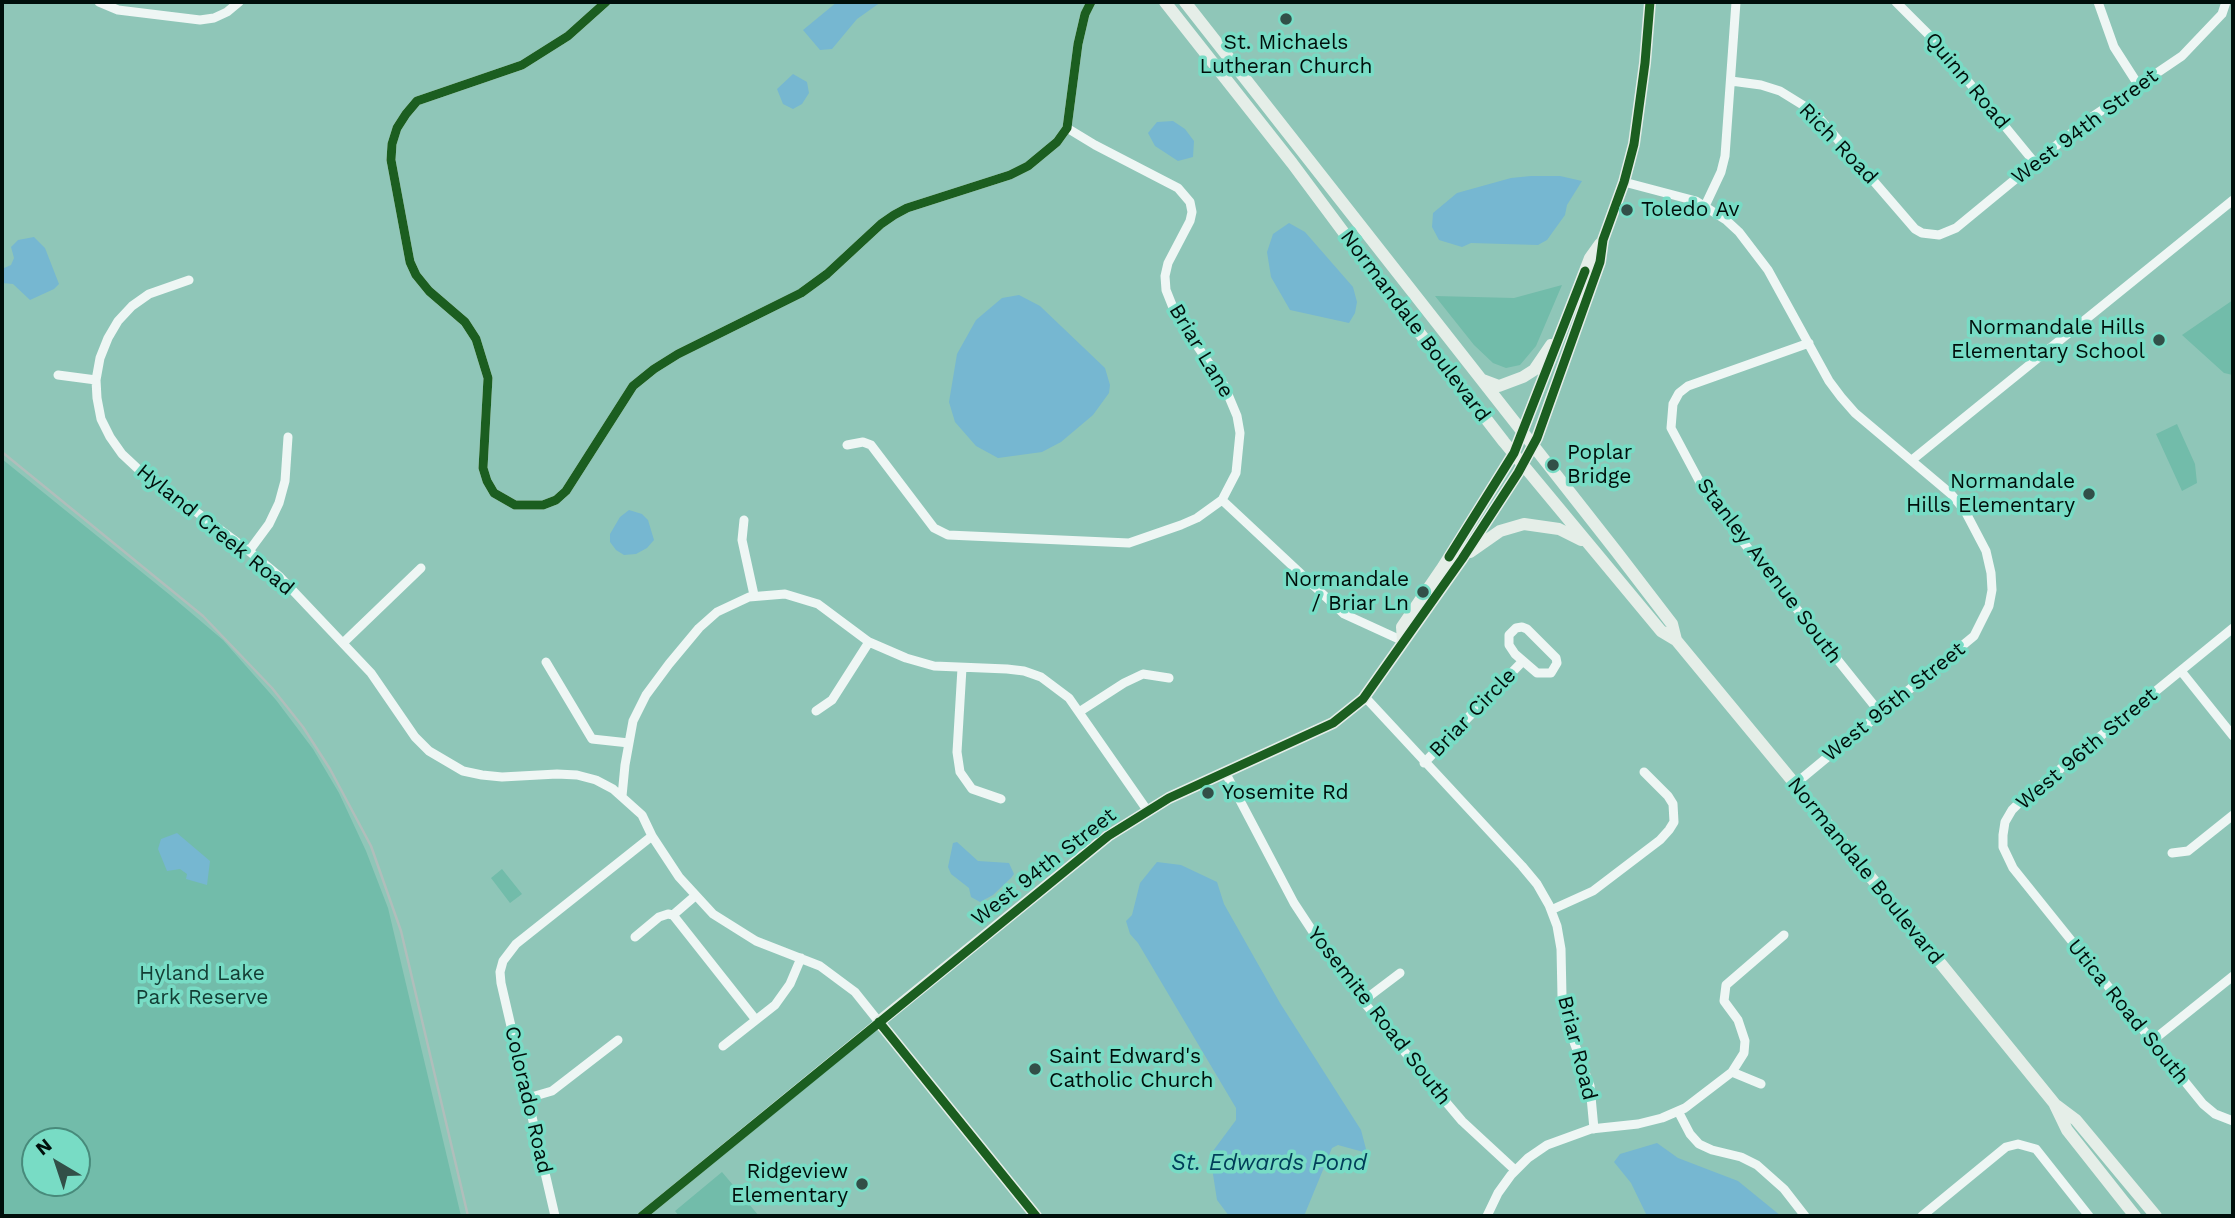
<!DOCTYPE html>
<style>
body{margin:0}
#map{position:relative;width:2235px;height:1218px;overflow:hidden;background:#8fc6b8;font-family:"Work Sans",sans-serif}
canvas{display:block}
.frame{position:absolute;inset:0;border:4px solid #000f0b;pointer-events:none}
.north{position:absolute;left:21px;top:1127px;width:70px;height:70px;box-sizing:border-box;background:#78dcc5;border:2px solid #488a7b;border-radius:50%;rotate:321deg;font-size:19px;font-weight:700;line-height:28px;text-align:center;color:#000f0b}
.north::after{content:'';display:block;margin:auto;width:24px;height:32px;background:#324f48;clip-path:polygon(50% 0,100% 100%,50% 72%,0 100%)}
</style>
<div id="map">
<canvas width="2235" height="1218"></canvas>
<div class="frame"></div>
<div class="north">N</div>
</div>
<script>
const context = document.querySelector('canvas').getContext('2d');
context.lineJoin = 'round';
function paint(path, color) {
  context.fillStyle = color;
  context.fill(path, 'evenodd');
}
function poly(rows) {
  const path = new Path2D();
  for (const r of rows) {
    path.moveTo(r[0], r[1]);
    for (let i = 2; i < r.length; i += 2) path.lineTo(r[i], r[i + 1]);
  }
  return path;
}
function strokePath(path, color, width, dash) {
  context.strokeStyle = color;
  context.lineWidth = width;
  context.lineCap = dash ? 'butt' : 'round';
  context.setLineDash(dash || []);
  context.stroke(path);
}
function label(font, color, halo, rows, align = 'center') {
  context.font = font + ' "Work Sans",sans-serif';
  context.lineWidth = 7;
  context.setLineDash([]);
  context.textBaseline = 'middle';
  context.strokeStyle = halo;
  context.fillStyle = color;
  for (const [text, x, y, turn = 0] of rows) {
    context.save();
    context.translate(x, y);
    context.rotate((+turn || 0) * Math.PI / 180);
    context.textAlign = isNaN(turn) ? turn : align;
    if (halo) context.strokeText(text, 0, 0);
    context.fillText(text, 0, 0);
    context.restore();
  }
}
paint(poly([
 [1562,285,1536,346,1520,365,1506,368,1493,363,1474,345,1435,296,1514,298],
 [2233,300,2233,375,2224,373,2182,335],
 [2177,424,2195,464,2197,483,2182,491,2156,434],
 [2,459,170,595,223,640,276,700,313,749,339,793,366,851,388,908,461,1216,2,1216],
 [35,1141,77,1141,77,1183,35,1183],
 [502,869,522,894,510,903,491,878],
 [722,1172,759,1216,679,1216,675,1211]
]), '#72bcaa');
paint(poly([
 [837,2,881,2,857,19,832,49,820,50,803,30],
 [793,74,807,82,809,93,802,104,793,109,783,104,777,89],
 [1173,121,1185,129,1194,141,1193,157,1178,161,1155,146,1148,133,1157,122],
 [1531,176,1560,176,1582,181,1567,205,1565,215,1547,240,1538,245,1471,243,1462,247,1439,240,1432,227,1433,213,1457,193,1511,178],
 [1289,223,1305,232,1353,287,1357,302,1355,313,1349,323,1290,310,1271,277,1267,252,1273,234],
 [34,237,45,248,59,284,54,289,30,300,13,284,2,283,2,269,11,265,14,258,11,247,18,240],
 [1019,295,1040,306,1105,368,1110,385,1109,393,1093,415,1061,442,1042,452,998,458,976,446,955,422,949,402,957,354,976,320,1002,298],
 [629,510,642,514,648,520,654,540,647,548,636,554,624,555,616,550,610,542,610,534,620,517],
 [177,833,210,861,207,885,186,879,187,874,180,869,167,871,158,849,161,839],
 [957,842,978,861,1009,863,1014,874,1011,878,993,895,980,902,971,897,969,888,951,874,948,867,953,843],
 [1157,862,1181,865,1217,882,1224,904,1280,1003,1361,1130,1367,1153,1338,1145,1332,1148,1304,1216,1229,1216,1217,1200,1210,1155,1236,1120,1236,1108,1138,943,1130,934,1126,921,1132,915,1140,883],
 [1657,1143,1678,1158,1738,1181,1781,1216,1647,1216,1631,1183,1614,1162,1620,1154]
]), '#76b7d1');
strokePath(poly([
 [99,2,118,10,200,20,214,18,227,12,239,2],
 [606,2,568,36,522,65,417,101,406,114,397,128,392,144,391,160,410,262,416,275,429,291,465,322,476,339,488,378,483,468,487,481,494,493,515,505,543,505,556,500,566,491,633,386,654,369,678,354,801,293,827,274,881,224,894,215,907,208,1010,175,1028,166,1057,142,1067,128,1078,44,1085,14,1091,2],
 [1896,2,1935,41,2035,163],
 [2098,2,2114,47,2139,86],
 [1731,81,1761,85,1780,91,1814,112,1915,229,1922,233,1939,235,1956,228,2086,121,2182,56,2222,14,2226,2],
 [1067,128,1095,145,1178,188,1190,202,1192,212,1190,221,1168,263,1165,276,1166,290,1176,315,1224,385,1237,416,1240,433,1236,473,1222,500,1344,614,1403,641],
 [1624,182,1696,201,1726,220,1739,232,1768,270,1829,381,1841,397,1855,413,1951,494,1965,511,1986,551,1991,573,1992,590,1989,606,1974,636,1795,784],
 [1705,206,1721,172,1725,156,1736,2],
 [189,280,149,294,132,306,118,321,108,338,100,358,96,380,97,398,101,419,110,437,122,454,137,468,249,551,280,577,371,673,415,737,429,751,463,771,482,775,502,777,557,774,577,775,596,780,613,789,642,815,652,836,679,877,713,914,756,941,820,966,855,992,879,1022,642,1216],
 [1809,343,1688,386,1679,393,1673,404,1671,428,1703,488,1719,512,1881,714],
 [58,375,96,380],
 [847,445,863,442,871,445,934,528,948,535,1129,543,1181,525,1197,518,1222,500],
 [1912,460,2233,200],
 [744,520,742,540,754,595],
 [249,551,269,524,279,503,285,481,288,437],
 [1522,627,1527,629,1556,658,1557,663,1551,673,1537,673,1515,654,1509,645,1509,635,1516,628,1522,627],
 [2233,628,2021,801,2012,810,2005,822,2003,835,2003,847,2013,868,2152,1041,2203,1104,2215,1114,2233,1121],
 [343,643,421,568],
 [546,662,592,739,629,743],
 [962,668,957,752,960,772,972,789,1001,799],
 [2181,671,2233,736],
 [1365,697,1522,866,1537,884,1549,905,1557,926,1561,949,1562,996,1566,1020,1590,1086,1594,1129],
 [816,711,832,700,869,642],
 [1079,712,1124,683,1143,674,1169,678],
 [1424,763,1522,662],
 [1225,772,1294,903,1340,973,1440,1095,1462,1121,1515,1170],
 [622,796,625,765,633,721,646,695,669,664,699,628,717,612,749,597,785,594,818,604,869,642,906,658,934,666,1007,669,1024,671,1041,677,1069,698,1147,810],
 [2172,853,2188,851,2233,815],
 [1551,910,1593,891,1660,840,1669,830,1674,822,1673,804,1668,796,1644,772],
 [673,915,756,1020],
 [635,937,659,917,668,914,673,915,695,896],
 [1363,1001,1400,973],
 [2152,1041,2233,976],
 [723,1046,775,1005,790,984,801,958],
 [1732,1072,1761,1084],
 [528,1098,552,1091,618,1040],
 [1678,1111,1690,1134,1699,1144,1712,1150,1741,1157,1757,1165,1784,1189,1805,1216],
 [555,1216,501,983,500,972,503,961,516,944,652,836],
 [1487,1216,1498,1193,1511,1175,1528,1158,1547,1145,1591,1129,1638,1124,1662,1118,1685,1108,1732,1072,1744,1053,1745,1041,1738,1020,1724,1001,1726,985,1784,935],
 [1922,1216,2006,1147,2018,1144,2036,1149,2089,1216]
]), '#eef6f4', 9);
strokePath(poly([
 [1165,2,1292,163,1391,296,1504,442,1661,631,1676,640,1795,784,2054,1103,2067,1130,2135,1216],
 [1185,2,1616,551,1672,624,1676,640],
 [1483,380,1499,386,1523,377,1534,370,1551,345],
 [1470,552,1500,531,1524,524,1559,529,1581,540],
 [1403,641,1402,627,1443,567,1514,453,1590,258,1600,244],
 [2056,1105,2076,1120,2156,1216],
 [1036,1216,879,1022,1108,836,1169,798,1333,723,1363,699,1462,559,1518,473,1537,438,1600,262,1603,240,1624,182,1634,144,1645,63,1650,2]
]), '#e5eee8', 12);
strokePath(poly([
 [2,452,203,616,272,688,303,727,330,769,371,846,401,931,468,1216]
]), '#b0bebb', 2.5);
strokePath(poly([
 [606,2,568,36,522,65,417,101,406,114,397,128,392,144,391,160,410,262,416,275,429,291,465,322,476,339,488,378,483,468,487,481,494,493,515,505,543,505,556,500,566,491,633,386,654,369,678,354,801,293,827,274,881,224,894,215,907,208,1010,175,1028,166,1057,142,1067,128,1078,44,1085,14,1091,2],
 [1449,557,1514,453,1585,271],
 [879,1022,1036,1216],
 [642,1216,1108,836,1169,798,1333,723,1363,699,1462,559,1518,473,1537,438,1600,262,1603,240,1624,182,1634,144,1645,63,1650,2]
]), '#1b5e20', 9);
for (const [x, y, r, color] of [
 [1286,19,7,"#324f48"],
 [1627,210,7,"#324f48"],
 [2159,340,7,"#324f48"],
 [1553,465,7,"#324f48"],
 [2089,494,7,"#324f48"],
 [1423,592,7,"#324f48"],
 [1208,793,7,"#324f48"],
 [1035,1069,7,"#324f48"],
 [862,1184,7,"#324f48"]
]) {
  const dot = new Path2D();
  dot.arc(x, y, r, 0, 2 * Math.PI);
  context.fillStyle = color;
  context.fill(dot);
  strokePath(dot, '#78dcc5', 2.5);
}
label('21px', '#000f0b', '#78dcc5', [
 ["St. Michaels",1286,43,"center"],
 ["Lutheran Church",1286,67,"center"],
 ["Toledo Av",1641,210],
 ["Normandale Hills",2145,328,"right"],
 ["Elementary School",2145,352,"right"],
 ["Poplar",1567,453],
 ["Bridge",1567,477],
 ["Normandale",2075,482,"right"],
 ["Hills Elementary",2075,506,"right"],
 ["Normandale",1409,580,"right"],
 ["/ Briar Ln",1409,604,"right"],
 ["Yosemite Rd",1222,793],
 ["Saint Edward's",1049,1057],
 ["Catholic Church",1049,1081],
 ["Ridgeview",848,1172,"right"],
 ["Elementary",848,1196,"right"]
], 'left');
label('21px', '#000f0b', '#78dcc5', [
 ["Quinn Road",1967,81,50],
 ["West 94th Street",2085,127,-37],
 ["Rich Road",1838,144,46],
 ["Normandale Boulevard",1415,326,53],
 ["Briar Lane",1201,351,59],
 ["Hyland Creek Road",215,530,39],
 ["Stanley Avenue South",1769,571,53],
 ["West 95th Street",1894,702,-39],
 ["Briar Circle",1473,713,-46],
 ["West 96th Street",2087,749,-40],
 ["West 94th Street",1044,867,-38],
 ["Normandale Boulevard",1865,871,51],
 ["Utica Road South",2128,1012,51],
 ["Yosemite Road South",1379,1016,52],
 ["Briar Road",1577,1048,76],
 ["Colorado Road",528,1100,77]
]);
label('21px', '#133d34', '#78dcc5', [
 ["Hyland Lake",202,974],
 ["Park Reserve",202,998]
]);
label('italic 23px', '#003d59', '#78dcc5', [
 ["St. Edwards Pond",1269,1163]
]);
</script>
